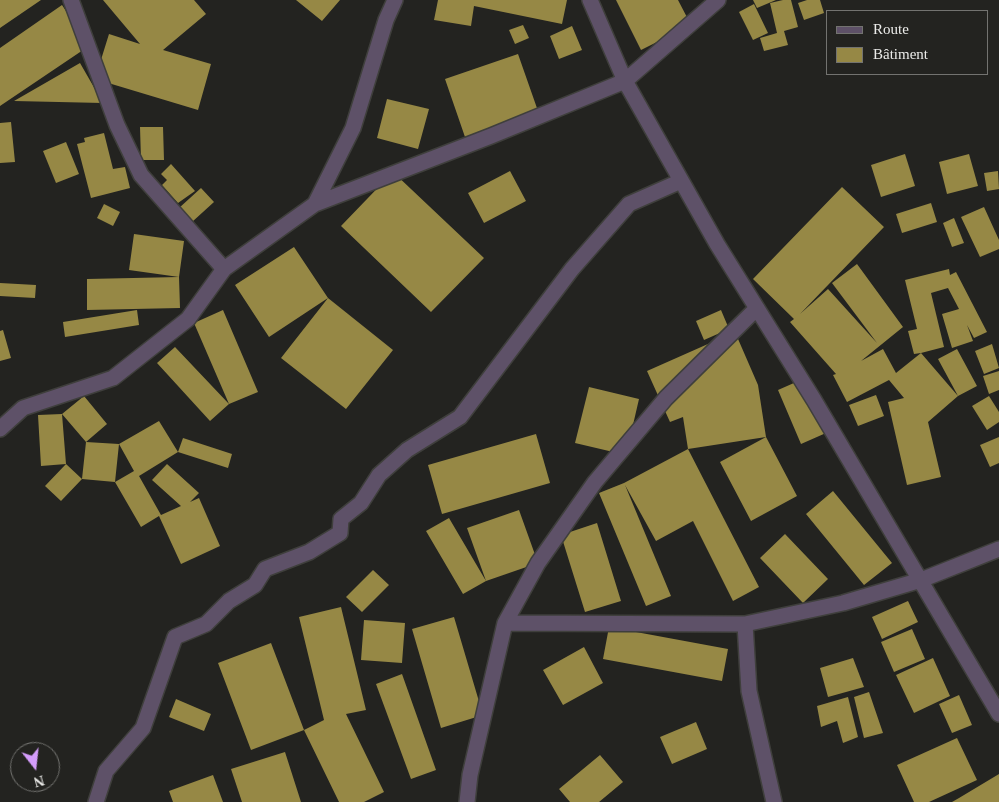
<!DOCTYPE html>
<meta charset="utf-8">
<style>
body{margin:0}
#map{position:relative;width:999px;height:802px;overflow:hidden;background:#232320;font-family:"Times New Roman",serif}
canvas{display:block}
.legend{position:absolute;left:826px;top:10px;width:162px;height:65px;box-sizing:border-box;background:#232320;border:1px solid #737370;margin:0;padding:6px 9px;list-style:none;font-size:15px;color:#ebebe9}
.legend li{display:flex;align-items:center;gap:10px;height:25px}
.legend b{width:25px;border:1px solid #737370}
.north{position:absolute;left:10px;top:742px;width:50px;height:50px;box-sizing:border-box;background:#232320;border:1px solid #737370;border-radius:50%;rotate:164deg;font-size:14px;font-weight:700;line-height:20px;text-align:center;color:#ebebe9}
.north::after{content:'';display:block;margin:auto;width:18px;height:22px;background:#d49cfb;clip-path:polygon(50% 0,100% 100%,50% 72%,0 100%)}
</style>
<div id="map">
<canvas width="999" height="802"></canvas>
<ul class="legend">
<li><b style="height:6px;background:#5e5168"></b>Route</li>
<li><b style="height:14px;background:#968845"></b>Bâtiment</li>
</ul>
<div class="north">N</div>
</div>
<script>
const context = document.querySelector('canvas').getContext('2d');
context.lineJoin = 'round';
function paint(path, color) {
  context.fillStyle = color;
  context.fill(path, 'evenodd');
}
function poly(rows) {
  const path = new Path2D();
  for (const r of rows) {
    path.moveTo(r[0], r[1]);
    for (let i = 2; i < r.length; i += 2) path.lineTo(r[i], r[i + 1]);
  }
  return path;
}
function strokePath(path, color, width, dash) {
  context.strokeStyle = color;
  context.lineWidth = width;
  context.lineCap = dash ? 'butt' : 'round';
  context.setLineDash(dash || []);
  context.stroke(path);
}
paint(poly([
 [0,0,41,0,0,28],
 [103,0,194,0,206,14,163,50,211,64,198,110,95,79,109,34,140,44],
 [296,0,340,0,322,21],
 [438,0,567,0,562,24,474,6,471,26,434,20],
 [616,0,678,0,691,25,641,50],
 [753,0,776,0,757,8],
 [783,0,791,0,798,27,784,31,788,45,764,51,760,38,777,33,770,3],
 [807,0,820,0,824,13,804,20,798,3],
 [754,4,768,33,753,40,739,12],
 [62,5,89,46,0,106,0,48],
 [523,25,529,38,515,44,509,30],
 [572,26,582,50,559,59,550,36],
 [518,54,538,111,465,137,445,79],
 [80,63,103,103,14,101],
 [387,99,429,109,418,149,377,138],
 [11,122,15,162,0,163,0,123],
 [140,127,163,127,164,160,141,160],
 [104,133,113,169,125,167,130,188,91,198,77,144,85,142,84,138],
 [66,142,79,174,56,183,43,151],
 [905,154,915,186,881,197,871,165],
 [969,154,978,186,947,194,939,162],
 [171,164,195,191,178,203,162,185,167,180,161,174],
 [510,171,526,201,484,223,468,193],
 [998,171,999,189,987,191,984,173],
 [393,172,484,258,431,312,341,226],
 [842,187,884,227,800,314,828,289,877,343,832,283,857,264,903,327,861,361,883,349,896,373,921,353,914,354,908,331,917,329,905,280,949,269,950,275,956,272,987,332,974,338,967,325,973,341,952,348,942,314,959,309,948,288,931,293,944,347,921,353,958,396,928,422,941,477,907,485,888,402,904,398,889,380,847,402,833,375,836,374,790,322,794,319,753,279],
 [201,188,214,202,192,222,179,208],
 [931,203,937,222,902,233,896,214],
 [104,204,120,212,113,226,97,218],
 [984,207,999,240,999,249,980,257,961,217],
 [954,218,964,243,952,247,943,223],
 [134,234,184,241,179,277,180,308,87,310,87,279,179,277,129,270],
 [294,247,328,298,269,337,235,285],
 [0,283,36,285,35,298,0,296],
 [328,298,393,350,346,409,281,358],
 [137,310,139,325,65,337,63,322],
 [223,310,258,392,229,404,194,323],
 [721,310,729,329,704,340,696,321],
 [3,330,11,358,0,361,0,331],
 [735,332,758,385,766,437,797,496,751,521,720,462,766,437,688,449,683,417,670,422,647,371],
 [992,344,999,368,984,374,975,351],
 [175,347,229,404,210,421,157,363],
 [957,349,977,386,958,396,938,359],
 [999,371,999,390,989,394,983,376],
 [803,379,826,433,801,444,778,390],
 [589,387,639,399,626,455,575,443],
 [876,395,884,416,858,426,849,405],
 [84,396,107,424,86,442,62,414,66,464,82,479,61,501,45,486,66,464,41,466,38,415,62,414],
 [989,396,999,412,999,422,987,430,972,406],
 [159,421,178,452,183,438,232,454,228,468,178,452,139,476,161,515,181,506,152,480,167,464,199,493,190,502,199,498,220,546,181,564,159,516,141,527,115,482,134,471,119,444,115,482,82,479,86,442,119,444],
 [536,434,550,483,442,514,428,465],
 [999,437,999,463,990,467,980,445],
 [688,449,759,587,733,601,693,521,656,541,625,485,671,596,646,606,599,493,624,483],
 [833,491,892,563,864,585,806,514],
 [519,510,538,563,486,581,467,528],
 [449,518,486,581,463,594,426,531],
 [597,523,621,601,585,612,561,535],
 [785,534,828,579,803,603,760,558],
 [373,570,389,585,362,612,346,597],
 [908,601,918,622,882,639,872,617],
 [341,607,366,710,346,714,384,792,364,802,339,802,304,730,324,720,299,617],
 [454,617,483,715,441,728,412,629],
 [364,620,405,623,402,663,361,660],
 [609,627,728,649,722,681,603,659],
 [912,629,925,659,894,672,881,642],
 [271,643,304,730,251,750,218,663],
 [584,647,603,683,563,705,543,670],
 [853,658,864,687,828,697,820,668],
 [933,658,950,696,914,713,896,675],
 [402,674,436,770,411,779,376,684],
 [869,692,883,733,864,738,854,697],
 [959,695,972,725,952,733,939,704],
 [848,697,858,737,843,743,837,721,821,727,817,706],
 [176,699,211,714,204,731,169,717],
 [696,722,707,749,672,764,660,737],
 [957,738,977,780,929,802,914,802,897,765],
 [285,752,301,802,242,802,231,769],
 [600,755,623,782,599,802,570,802,559,789],
 [999,774,999,802,952,802,959,798],
 [213,775,223,802,173,802,169,791]
]), '#968845');
const minor = poly([
 [71,0,117,125,141,175,224,269],
 [590,0,625,81,717,244,814,400,999,714],
 [315,204,353,128,386,20,395,0],
 [0,429,23,408,113,378,188,319,224,269,315,204,491,136,625,81,718,0],
 [505,623,745,624,843,603,921,580,999,549],
 [745,624,749,691,774,802],
 [96,802,106,771,143,728,175,637,206,624,229,601,255,585,265,569,309,552,340,533,341,519,361,503,379,475,407,450,460,417,572,269,629,204,681,181],
 [467,802,470,775,505,623,538,563,595,482,666,398,757,308]
]);
strokePath(minor, '#3f3f3c', 18);
strokePath(minor, '#5e5168', 15);
</script>
